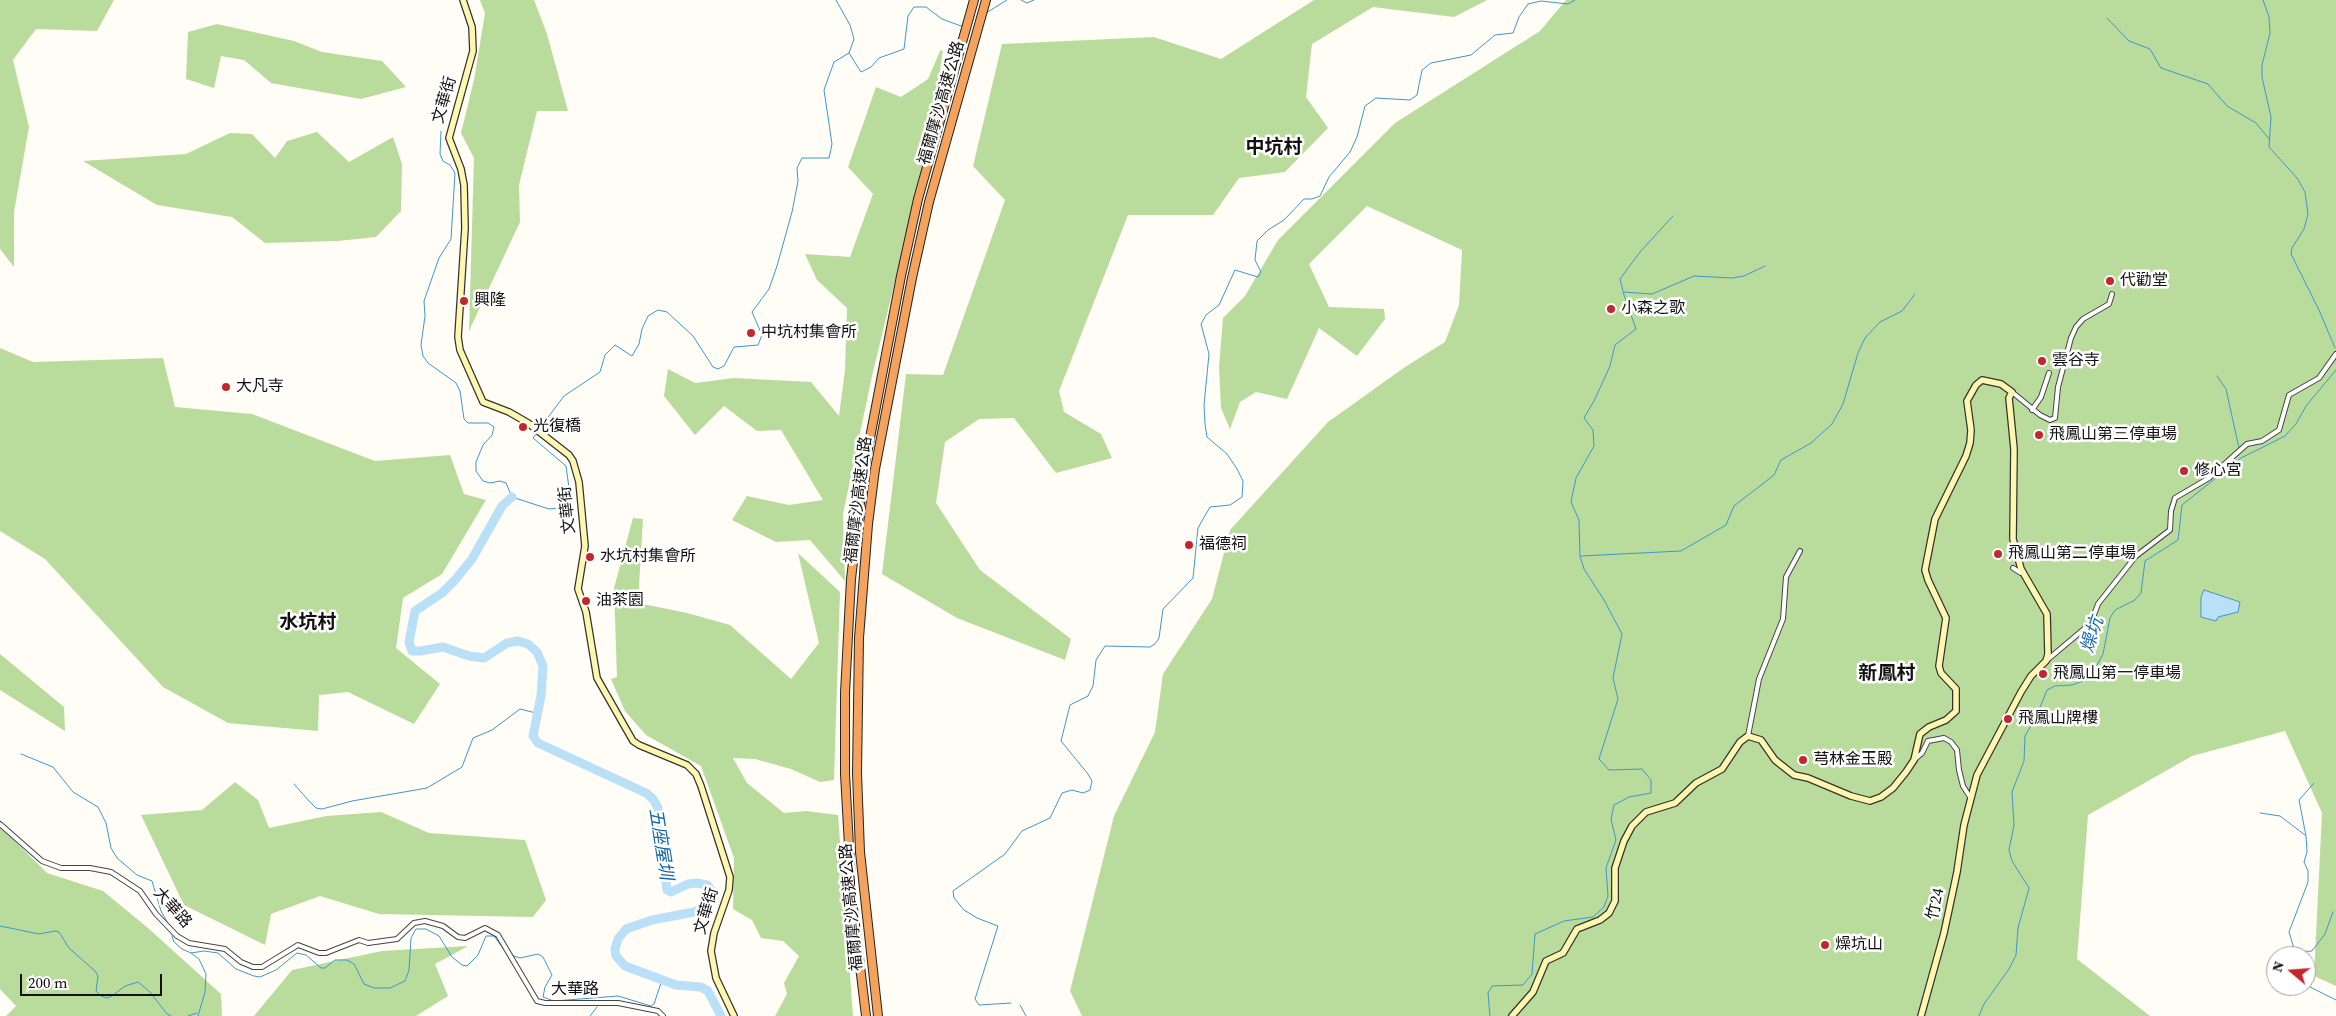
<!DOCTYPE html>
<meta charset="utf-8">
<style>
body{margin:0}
#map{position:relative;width:2336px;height:1016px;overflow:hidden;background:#fffdf5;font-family:"Source Serif 4",serif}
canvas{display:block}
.north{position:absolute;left:2266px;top:946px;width:50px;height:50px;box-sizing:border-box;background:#fff;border:1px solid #a0a0a0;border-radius:50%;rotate:288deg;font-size:14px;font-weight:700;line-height:20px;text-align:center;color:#111}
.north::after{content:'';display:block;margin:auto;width:18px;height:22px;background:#c4262e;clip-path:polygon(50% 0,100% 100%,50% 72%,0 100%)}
.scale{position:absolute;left:20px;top:974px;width:142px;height:22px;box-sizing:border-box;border:2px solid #111;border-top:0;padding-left:6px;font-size:15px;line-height:18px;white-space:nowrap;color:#111;-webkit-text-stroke:4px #fff;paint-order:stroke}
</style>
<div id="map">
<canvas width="2336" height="1016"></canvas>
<div class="north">N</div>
<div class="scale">200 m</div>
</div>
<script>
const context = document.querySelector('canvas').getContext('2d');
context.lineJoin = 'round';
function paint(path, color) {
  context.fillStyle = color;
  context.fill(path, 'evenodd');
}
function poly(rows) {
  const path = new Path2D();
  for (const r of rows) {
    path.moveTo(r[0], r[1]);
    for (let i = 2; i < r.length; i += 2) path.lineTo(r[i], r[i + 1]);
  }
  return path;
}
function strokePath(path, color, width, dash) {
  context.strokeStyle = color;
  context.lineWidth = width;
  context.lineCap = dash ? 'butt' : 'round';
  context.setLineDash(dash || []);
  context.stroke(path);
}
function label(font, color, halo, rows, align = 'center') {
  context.font = font + ' "Source Serif 4","Noto Sans TC",serif';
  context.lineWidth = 5;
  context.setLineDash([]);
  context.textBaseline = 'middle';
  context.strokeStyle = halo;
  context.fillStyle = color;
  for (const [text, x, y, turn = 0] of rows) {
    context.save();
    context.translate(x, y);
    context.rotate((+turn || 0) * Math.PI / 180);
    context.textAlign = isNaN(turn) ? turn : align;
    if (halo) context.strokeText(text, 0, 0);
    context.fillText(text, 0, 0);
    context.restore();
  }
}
paint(poly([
 [0,0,114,0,97,31,36,29,13,60,29,127,14,212,14,267,0,249],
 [480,0,534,0,547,34,568,111,537,111,519,185,520,222,469,331,474,158,461,133,474,80,485,13],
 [1314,0,1487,0,1454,17,1373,7,1312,44,1306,97,1328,128,1285,172,1239,178,1213,215,1128,215,1059,391,1064,412,1101,434,1112,458,1056,473,1014,418,979,419,945,442,936,503,980,570,1071,639,1065,660,957,618,882,574,906,374,943,375,1005,200,973,166,1002,44,1154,37,1221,59],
 [1566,0,2336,0,2336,986,2314,976,2322,813,2285,731,2192,756,2088,815,2077,959,2150,1016,1082,1016,1070,991,1114,816,1155,732,1163,674,1212,599,1230,530,1328,422,1405,367,1445,342,1459,305,1462,250,1367,206,1309,264,1329,307,1384,309,1385,319,1357,356,1319,328,1287,399,1256,392,1240,402,1230,429,1221,408,1219,367,1223,318,1245,296,1278,240,1395,123,1540,31],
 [217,24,294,41,322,52,382,61,406,87,361,99,271,83,244,60,221,56,214,88,186,79,188,32],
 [943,50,930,136,872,376,843,514,845,581,810,540,776,542,732,520,747,496,789,505,823,500,781,430,757,431,724,406,695,435,664,396,668,369,695,383,734,378,811,382,839,416,845,370,847,308,817,280,805,254,850,257,873,194,848,167,876,87,901,97,928,79,940,51],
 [317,132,349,162,393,137,402,164,401,211,376,237,338,241,265,243,232,217,157,205,83,161,186,154,230,133,252,134,275,158,287,141],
 [0,348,33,362,163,358,175,407,252,414,375,461,450,455,464,494,486,500,442,574,403,598,396,648,440,684,414,724,348,692,319,695,318,731,228,723,163,687,45,559,0,531],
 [633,518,643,519,638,603,687,613,730,625,791,679,819,643,798,553,840,592,834,780,820,782,791,769,755,759,733,758,747,783,784,813,806,811,838,815,853,1016,775,1016,787,994,784,983,799,956,783,941,761,938,752,920,733,909,734,858,701,766,646,735,625,711,611,679,617,677,614,588],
 [0,654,64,707,65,731,0,690],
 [235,782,258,800,269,828,326,816,381,812,429,833,525,840,546,900,533,917,379,914,320,896,271,914,265,945,184,905,141,815,202,810],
 [0,826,47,873,103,891,148,928,221,994,222,1016,6,1016,16,1006,0,989],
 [468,946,435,964,448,996,416,1016,254,1016,292,970,382,951]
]), '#b9dc9c');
const water = poly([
 [2204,590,2240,602,2238,612,2218,617,2216,621,2201,617,2201,597,2204,590]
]);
paint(water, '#b9e0f7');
strokePath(water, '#3f96cf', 1);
strokePath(poly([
 [836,0,850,25,854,39,849,53],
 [1021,0,1027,3,1034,0],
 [2263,0,2269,17,2270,33,2262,65,2262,77,2271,117,2269,147,2297,178,2305,192,2308,214,2304,229,2292,248,2291,254,2319,310,2335,348],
 [986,13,1007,0],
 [2107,18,2129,41,2150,49,2161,68,2208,84,2227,106,2256,123,2270,140],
 [441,131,440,154,443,161,450,165,455,173,451,239,439,258,424,301,425,316,421,345,423,356,428,363,456,383,460,391,464,419,468,423,488,423,494,427,492,435,483,445,476,462,476,471,483,481,490,483,500,481,506,483,512,497,549,509,557,508,569,488,566,466,533,438,536,434],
 [1623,291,1620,279,1640,252,1673,216],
 [2217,376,2226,389,2239,448],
 [540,428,564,396,600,372,605,355,615,345,632,356,639,344,642,329,648,316,658,310,667,312,693,336,713,367,718,369,724,366,734,347,758,345,762,335,752,312,769,289,777,266,792,212,798,181,797,168,802,158,829,158,832,144,824,90,834,62,849,53,861,72,871,67,879,58,904,49,908,16,914,7,926,7,942,19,961,26,964,24],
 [1581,556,1681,551,1726,525,1734,506,1774,475,1781,460,1811,443,1832,424,1843,404,1858,353,1865,338,1880,322,1902,311,1915,294],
 [21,754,53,767,73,792,98,807,106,823,111,848,117,858,137,875,152,881,161,911,169,925],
 [294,784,309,801,316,808,322,809,352,801,427,788,462,767,473,738,492,730,520,709,536,713],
 [2260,813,2280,816,2305,835],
 [0,926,39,934,55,931,59,932,69,948,95,971,98,976,96,991,101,996,107,998,112,996,125,986,138,982,150,992,167,1014,171,1016],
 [172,936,174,942,182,949,191,953,204,951,218,953,236,969,254,976,260,977,276,970,297,953,306,955,321,968,325,968,335,960,347,960,354,964,364,984,374,988,390,988,405,981,409,970,411,938,416,929,426,929,439,936,452,957,462,965,467,966,478,955,486,936,494,936,505,951],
 [2296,952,2312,951,2325,934,2333,912],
 [191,953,199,959,206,974,205,992,198,1016],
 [511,955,520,958,538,954,543,957,552,975,545,987,543,997,554,1001,618,996,651,1006,654,1004,662,980],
 [2290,956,2295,952,2289,932,2308,882,2308,871,2304,862,2307,852,2306,836,2299,800,2314,783],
 [2306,985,2336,1000],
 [1011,1003,979,1005,975,999,998,926,977,918,964,910,954,898,953,891,1005,854,1022,831,1050,818,1062,793,1072,790,1083,793,1090,790,1092,781,1088,774,1061,741,1070,705,1088,696,1093,686,1096,660,1105,646,1150,647,1155,644,1159,638,1163,609,1193,578,1198,528,1210,507,1230,505,1242,497,1243,481,1237,469,1227,454,1207,437,1205,424,1204,405,1209,354,1201,324,1206,315,1219,305,1235,270,1258,277,1261,272,1255,260,1257,241,1268,230,1284,220,1304,199,1312,199,1320,196,1329,177,1350,152,1357,137,1365,106,1376,98,1410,100,1417,95,1422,70,1431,63,1471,55,1495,35,1513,33,1519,17,1528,4,1541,1,1568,4,1575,0],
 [1020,1005,1026,1016],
 [188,1016,197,1013],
 [590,1016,597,1007],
 [1490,1016,1488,993,1492,986,1523,985,1532,974,1535,934,1564,921,1593,917,1604,907,1608,896,1606,868,1616,840,1611,819,1614,805,1629,797,1651,793,1651,780,1642,769,1609,770,1599,759,1618,699,1613,678,1622,634,1604,600,1584,569,1580,556,1579,520,1571,502,1576,478,1594,446,1593,430,1584,418,1595,399,1610,366,1615,345,1636,329,1623,292,1652,294,1694,276,1732,278,1744,276,1765,266],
 [1979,1016,1984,1004,2009,969,2016,955,2018,928,2029,888,2012,861,2009,850,2014,825,2012,792,2024,761,2025,736,2037,715,2047,690,2055,686,2072,685,2083,681,2095,669,2103,654,2110,618,2115,610,2135,600,2141,593,2145,561,2178,540,2182,505,2241,458,2285,436,2296,424,2306,406,2336,370]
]), '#3f96cf', 1);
strokePath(poly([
 [512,497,502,506,472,559,455,580,442,593,415,611,409,642,412,651,420,651,443,647,469,656,484,658,507,643,518,641,528,644,537,652,543,666,541,696,533,736,538,743,646,793,653,799,658,808,667,890,671,892,688,884,697,883,707,885,712,891,711,900,706,906,694,912,652,920,626,929,618,939,615,949,616,956,625,966,676,985,701,987,708,991,721,1016]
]), '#b9e0f7', 9);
const street = poly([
 [2012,392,2040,415,2050,420,2055,418,2058,387,2071,338,2076,327,2083,319,2109,304,2112,294],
 [2032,410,2041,397,2049,373],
 [2013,568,2021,573],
 [2046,661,2084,629,2092,620,2098,604,2136,556,2170,530,2171,511,2175,498,2209,478,2247,444,2262,441,2279,430,2289,395,2319,378,2336,354],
 [1748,736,1759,679,1783,619,1786,577,1800,551],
 [1914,760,1922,753,1928,741,1944,738,1951,742,1957,750,1959,770,1963,786,1970,797],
 [0,824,42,861,61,868,90,868,111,872,140,891,156,914,177,936,189,943,225,949,241,962,253,967,262,967,298,945,319,953,326,953,359,940,368,943,397,939,414,923,425,921,443,926,458,937,465,938,485,928,498,935,537,1001,545,1003,618,1003,658,1011,663,1016]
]);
const secondary = poly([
 [463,0,472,27,473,51,449,138,461,169,464,185,465,228,458,337,460,350,483,402,509,412,528,423,569,455,573,461,579,482,585,546,578,589,586,612,597,678,633,741,639,745,687,765,696,774,701,786,730,877,729,890,714,933,711,951,716,978,734,1016],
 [1512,1016,1533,992,1546,961,1563,953,1577,929,1600,920,1609,913,1615,901,1615,868,1624,841,1632,826,1646,812,1675,803,1696,783,1722,769,1740,742,1748,736,1761,740,1775,760,1794,775,1808,778,1851,796,1870,801,1881,797,1893,788,1906,772,1914,760,1920,734,1929,727,1946,720,1956,711,1956,689,1941,673,1939,666,1946,618,1928,580,1925,570,1935,519,1966,456,1970,443,1971,430,1967,401,1976,385,1982,380,2001,384,2012,392,2009,398,2014,449,2013,539,2021,569,2047,614,2048,654,2046,661,2031,676,2021,692,1977,775,1964,825,1957,872,1944,933,1921,1016]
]);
const highway = poly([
 [866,1016,852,900,845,774,845,693,851,579,864,469,901,276,918,199,974,0],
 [878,1016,860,852,857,773,859,638,868,524,875,469,912,278,929,202,986,0]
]);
strokePath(street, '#444', 6);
strokePath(secondary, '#333', 8);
strokePath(highway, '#222', 10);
strokePath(street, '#fff', 4);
strokePath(secondary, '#fff6b0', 5.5);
strokePath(highway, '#f5a25d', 8);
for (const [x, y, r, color] of [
 [2110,281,5,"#c4262e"],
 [464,301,5,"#c4262e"],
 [1611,309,5,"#c4262e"],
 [751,333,5,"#c4262e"],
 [2042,361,5,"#c4262e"],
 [226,387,5,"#c4262e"],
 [523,427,5,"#c4262e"],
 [2039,435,5,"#c4262e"],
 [2184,471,5,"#c4262e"],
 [1189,545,5,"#c4262e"],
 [1998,554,5,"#c4262e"],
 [590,557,5,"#c4262e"],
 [586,601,5,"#c4262e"],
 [2043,674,5,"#c4262e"],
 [2008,719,5,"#c4262e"],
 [1803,760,5,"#c4262e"],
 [1825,945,5,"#c4262e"]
]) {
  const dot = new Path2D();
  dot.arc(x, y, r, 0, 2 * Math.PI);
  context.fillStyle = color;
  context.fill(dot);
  strokePath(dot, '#fff', 2);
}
label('16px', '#111', '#fff', [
 ["文華街",445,100,-74],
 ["福爾摩沙高速公路",942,103,-74],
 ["福爾摩沙高速公路",859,500,-83],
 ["文華街",568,510,-96],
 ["竹24",1936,904,-78],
 ["福爾摩沙高速公路",852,907,-95],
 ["大華路",172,908,48],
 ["文華街",707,911,-74],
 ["大華路",575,990]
]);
label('16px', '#111', '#fff', [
 ["代勸堂",2120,281],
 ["興隆",474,301],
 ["小森之歌",1621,309],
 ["中坑村集會所",761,333],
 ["雲谷寺",2052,361],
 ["大凡寺",236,387],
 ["光復橋",533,427],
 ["飛鳳山第三停車場",2049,435],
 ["修心宮",2194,471],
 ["福德祠",1199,545],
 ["飛鳳山第二停車場",2008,554],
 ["水坑村集會所",600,557],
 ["油茶園",596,601],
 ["飛鳳山第一停車場",2053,674],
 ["飛鳳山牌樓",2018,719],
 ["芎林金玉殿",1813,760],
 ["燥坑山",1835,945]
], 'left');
label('italic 18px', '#1768a6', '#fff', [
 ["燥坑",2093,635,-72],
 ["五座屋圳",660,844,81]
]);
label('bold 19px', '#111', '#fff', [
 ["中坑村",1274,148],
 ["水坑村",308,623],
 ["新鳳村",1887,674]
]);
</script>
